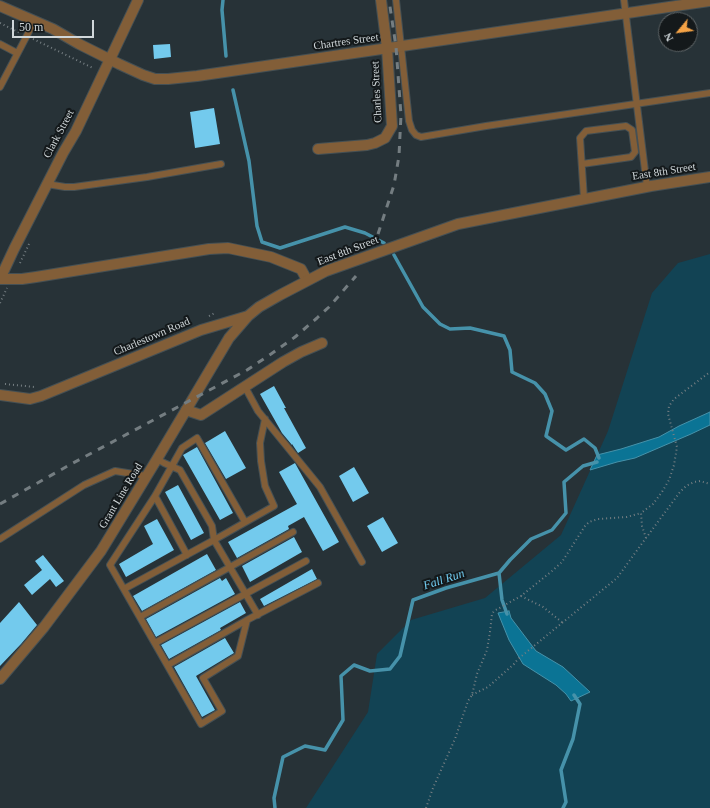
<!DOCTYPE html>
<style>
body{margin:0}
#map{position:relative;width:710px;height:808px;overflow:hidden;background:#273237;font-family:Georgia,serif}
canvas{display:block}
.north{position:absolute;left:658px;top:12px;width:40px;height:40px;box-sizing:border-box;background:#14191b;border:1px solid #5f6567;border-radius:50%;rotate:241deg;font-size:11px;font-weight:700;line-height:16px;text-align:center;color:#d0d7da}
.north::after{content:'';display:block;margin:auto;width:14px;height:18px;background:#f5a346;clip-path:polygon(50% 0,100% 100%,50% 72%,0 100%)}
.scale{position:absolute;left:12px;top:20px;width:82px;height:18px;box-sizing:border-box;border:2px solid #d0d7da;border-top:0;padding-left:5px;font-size:12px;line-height:14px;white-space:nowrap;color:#d0d7da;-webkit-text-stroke:3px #14191b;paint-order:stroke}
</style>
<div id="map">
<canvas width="710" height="808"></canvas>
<div class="north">N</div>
<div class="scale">50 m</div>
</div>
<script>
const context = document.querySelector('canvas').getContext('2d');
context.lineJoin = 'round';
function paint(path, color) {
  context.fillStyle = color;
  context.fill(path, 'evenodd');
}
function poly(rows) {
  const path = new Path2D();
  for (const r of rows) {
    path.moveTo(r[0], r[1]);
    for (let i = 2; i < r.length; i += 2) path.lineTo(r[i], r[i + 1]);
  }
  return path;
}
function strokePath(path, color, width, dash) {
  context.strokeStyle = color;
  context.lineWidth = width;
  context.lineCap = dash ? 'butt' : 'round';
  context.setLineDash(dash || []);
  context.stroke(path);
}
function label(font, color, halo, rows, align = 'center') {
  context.font = font + ' Georgia,serif';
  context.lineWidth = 4;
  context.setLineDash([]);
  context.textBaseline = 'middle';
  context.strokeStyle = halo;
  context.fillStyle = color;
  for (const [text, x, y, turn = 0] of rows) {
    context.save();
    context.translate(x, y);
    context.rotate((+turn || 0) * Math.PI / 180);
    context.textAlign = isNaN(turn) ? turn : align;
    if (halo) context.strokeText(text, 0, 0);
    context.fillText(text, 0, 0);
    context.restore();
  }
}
paint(poly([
 [710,254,710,808,306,808,368,712,377,654,411,620,485,598,561,535,608,431,652,293,678,263]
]), '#124354');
const water = poly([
 [710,412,710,425,691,434,635,458,617,462,590,470,597,455,621,449,659,437,679,426,710,412],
 [509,611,511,618,536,651,563,667,590,692,571,701,566,694,556,685,523,664,509,640,498,613,509,611]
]);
paint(water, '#0b7495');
strokePath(water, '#4692aa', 1);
strokePath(poly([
 [223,0,222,10,226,56],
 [233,90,249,161,257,226,262,242,280,248,345,227,365,233,384,243],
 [394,255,423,307,440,324,450,329,470,328,504,336,510,350,512,372,535,383,545,394,552,411,546,436,566,450,584,439,595,448,599,458],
 [499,573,502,600,507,614],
 [275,808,274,798,283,757,305,746,325,750,343,720,341,676,354,665,370,671,390,669,400,656,413,600,446,588,499,573,510,560,531,539,552,530,566,513,564,482,583,466,597,462],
 [563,808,566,802,561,770,573,739,580,704,574,695]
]), '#4692aa', 3.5);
paint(poly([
 [170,44,171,57,154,59,153,45],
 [214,108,220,144,195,148,190,112],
 [274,386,286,408,284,408,306,448,298,453,292,444,292,445,282,433,260,394],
 [225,431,246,468,226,479,205,443],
 [197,447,233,513,220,520,183,455],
 [295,463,339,542,323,551,304,517,288,526,289,529,237,558,228,542,297,504,279,472],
 [354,467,369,493,353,502,339,476],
 [178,485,204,533,191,540,165,492],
 [383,517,398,543,382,552,367,526],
 [157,519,174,550,126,577,119,564,153,544,144,526],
 [294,537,302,552,250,582,242,566],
 [207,554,216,570,142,611,133,596],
 [43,555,64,581,56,587,50,579,32,595,24,585,42,570,35,561],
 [312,569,317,579,264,606,260,599],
 [220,578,222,581,226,578,235,594,156,637,146,619],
 [19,602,37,625,21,644,0,666,0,623],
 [240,602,246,613,220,628,221,630,169,659,161,645],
 [225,638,234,653,196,676,215,710,202,717,174,667]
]), '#73caed');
const service = poly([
 [396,0,409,121,412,130,416,135,421,137,486,126,710,93],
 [624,0,647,187],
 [0,44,17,53],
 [0,87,34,22],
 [582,164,631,157,635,152,632,130,626,126,586,131,580,138,584,199],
 [47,184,65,187,74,187,147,177,221,164],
 [245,387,258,411,320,487,362,562],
 [155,496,110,565,201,724,222,711,203,678,238,656,247,620,318,583],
 [0,539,84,485,115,471,146,476],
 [187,555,155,496,182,448,197,438,245,522],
 [124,589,214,540,212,526,180,470,164,463,157,459],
 [258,615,214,540,274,506,265,486,261,461,260,443,265,419],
 [140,617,293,532],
 [155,643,306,561],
 [168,665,247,620]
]);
const minor = poly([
 [0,6,53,29,79,44,119,64,143,75,155,79,168,79,197,76,710,1],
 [318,149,367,145,375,143,385,138,392,126,387,48,381,0],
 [0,279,22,279,36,277,209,249,228,248,271,257,301,269,307,280],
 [0,279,14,249,63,153,76,131,138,0],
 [186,410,201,415,283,362,301,352,322,343]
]);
const tertiary = poly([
 [0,395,30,399,41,396,201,330,248,316,259,307,280,295,326,271,458,224,651,186,710,177],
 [0,679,44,627,101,551,157,459,229,338,248,316]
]);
strokePath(service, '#455054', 8);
strokePath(minor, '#455054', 12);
strokePath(tertiary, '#455054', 12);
strokePath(poly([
 [0,23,20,33],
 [33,39,93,68,94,67],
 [20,263,30,242],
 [0,303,7,288],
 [209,316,215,313],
 [5,384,35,387],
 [646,538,642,526,641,513,653,504,662,492,669,480,674,465,677,447,668,414,669,406,674,399,710,372],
 [521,596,543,607,563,623],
 [472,695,488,687,514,664,518,659,617,578,646,538,680,492,686,486,694,482,700,481,710,484],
 [426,808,433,788,455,739,468,701,472,695,477,674,487,650,490,632,492,614,494,611,521,596,552,571,562,562,585,526,589,522,598,519,627,517,641,513]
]), '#767f83', 2, [1, 3]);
strokePath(service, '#825e38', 6);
strokePath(minor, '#825e38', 10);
strokePath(tertiary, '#825e38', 10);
strokePath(poly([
 [378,234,394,185,399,156,400,135,401,115,396,47,389,0],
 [0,504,73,463,247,370,271,354,295,337,317,318,329,307,356,276]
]), '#747d81', 3, [7, 7]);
label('11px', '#d0d7da', '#14191b', [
 ["Chartres Street",346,42,-8],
 ["Charles Street",377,92,-93],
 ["Clark Street",59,134,-62],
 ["East 8th Street",664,172,-9],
 ["East 8th Street",348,251,-21],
 ["Charlestown Road",152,337,-23],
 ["Grant Line Road",121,496,-59]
]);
label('italic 12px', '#73cff4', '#14191b', [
 ["Fall Run",444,580,-18]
]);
</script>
